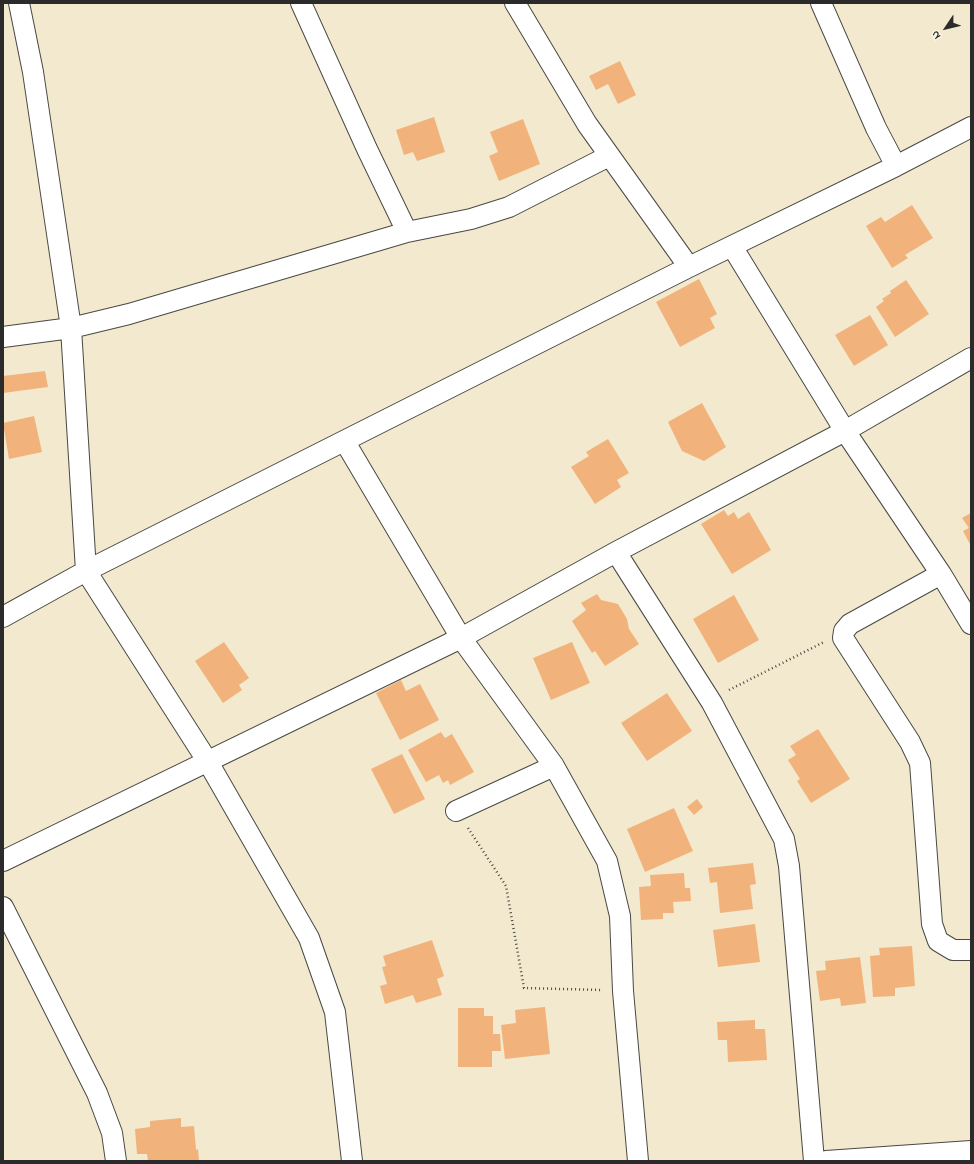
<!DOCTYPE html>
<style>
body{margin:0}
#map{position:relative;width:974px;height:1164px;overflow:hidden;background:#f2e9ce;font-family:"Indie Flower",sans-serif}
canvas{display:block}
.frame{position:absolute;inset:0;border:4px solid #2b2b2b;pointer-events:none}
.north{position:absolute;left:926px;top:8px;width:40px;height:40px;-webkit-text-stroke:3px #fcf5e5;paint-order:stroke;rotate:235deg;font-size:11px;font-weight:700;line-height:16px;text-align:center;color:#2b2b2b}
.north::after{content:'';display:block;margin:auto;width:14px;height:18px;background:#2b2b2b;clip-path:polygon(50% 0,100% 100%,50% 72%,0 100%)}
</style>
<div id="map">
<canvas width="974" height="1164"></canvas>
<div class="frame"></div>
<div class="north">N</div>
</div>
<script>
const context = document.querySelector('canvas').getContext('2d');
context.lineJoin = 'round';
function paint(path, color) {
  context.fillStyle = color;
  context.fill(path, 'evenodd');
}
function poly(rows) {
  const path = new Path2D();
  for (const r of rows) {
    path.moveTo(r[0], r[1]);
    for (let i = 2; i < r.length; i += 2) path.lineTo(r[i], r[i + 1]);
  }
  return path;
}
function strokePath(path, color, width, dash) {
  context.strokeStyle = color;
  context.lineWidth = width;
  context.lineCap = dash ? 'butt' : 'round';
  context.setLineDash(dash || []);
  context.stroke(path);
}
paint(poly([
 [620,61,636,95,618,104,608,84,596,90,589,76],
 [434,117,445,152,417,161,413,152,404,155,396,130],
 [523,119,540,164,499,181,489,156,498,152,490,132],
 [912,205,933,238,905,255,908,258,892,268,866,226,881,217,885,222],
 [699,279,717,314,710,318,715,328,680,347,656,302],
 [906,280,929,314,895,337,876,307,884,301,882,299,891,293,890,291],
 [870,315,888,345,854,366,835,335],
 [45,371,48,387,3,393,3,376],
 [702,403,726,447,704,461,682,451,668,422],
 [34,416,42,452,9,459,3,423],
 [608,439,629,473,617,480,621,487,595,504,571,467,589,456,586,452],
 [724,510,728,516,734,512,738,519,749,512,771,550,732,574,701,524],
 [971,513,971,546,963,531,969,528,962,518],
 [597,594,601,600,618,604,627,619,629,629,639,644,605,666,595,651,592,653,572,621,586,610,581,603],
 [734,595,759,640,718,663,693,619],
 [224,642,249,678,239,685,242,690,223,703,195,661],
 [572,642,590,683,551,700,533,658],
 [401,680,406,691,420,684,439,720,400,740,376,693],
 [667,693,692,731,647,761,621,723],
 [818,729,850,779,811,803,797,781,800,779,788,760,796,755,790,746],
 [441,732,445,738,452,734,474,772,450,785,448,780,443,783,439,775,426,782,408,750],
 [402,754,425,799,394,814,371,769],
 [697,799,703,807,694,815,687,807],
 [674,808,693,851,645,872,627,829],
 [753,863,756,884,750,885,753,909,720,913,717,882,710,883,708,868],
 [684,873,685,888,690,888,691,901,673,902,674,913,663,913,663,919,641,920,639,887,651,886,650,875],
 [755,924,760,962,718,967,713,930],
 [432,940,444,976,437,979,442,995,416,1003,413,995,385,1004,380,986,387,984,382,967,386,966,383,956],
 [912,946,915,986,895,988,895,996,873,997,870,956,880,955,879,948],
 [860,957,866,1003,841,1006,840,998,820,1001,816,971,826,970,825,961],
 [545,1007,550,1054,505,1059,501,1025,516,1023,515,1010],
 [458,1008,484,1008,484,1016,493,1016,493,1034,500,1034,501,1051,492,1051,492,1067,458,1067],
 [755,1020,755,1029,765,1029,767,1060,728,1062,727,1040,718,1040,717,1022],
 [181,1118,181,1127,194,1126,196,1150,198,1149,199,1161,148,1161,147,1154,137,1154,135,1129,150,1127,150,1121]
]), '#f1b37b');
const street = poly([
 [19,3,33,72,71,328,86,571,208,762,309,938,335,1012,352,1161],
 [301,3,367,149,407,232],
 [515,3,587,124,689,267],
 [821,3,876,128,896,166],
 [733,248,845,431,941,574,971,624],
 [3,337,71,328,129,314,407,232,471,219,509,207,609,156],
 [345,442,461,638,554,766,607,861,620,916,623,991,638,1161],
 [616,552,712,703,784,839,789,866,814,1161],
 [941,574,850,624,844,631,843,638,910,742,920,763,932,924,938,941,953,950,971,950],
 [3,617,86,571,689,267,896,166,971,127],
 [456,811,554,766],
 [3,861,461,638,616,552,845,431,971,358],
 [3,907,97,1093,112,1133,116,1161],
 [826,1161,971,1151]
]);
strokePath(street, '#494843', 22);
strokePath(poly([
 [729,690,824,642],
 [468,828,506,886,524,988,602,990]
]), '#494843', 2.5, [1, 3]);
strokePath(street, '#fff', 20);
</script>
